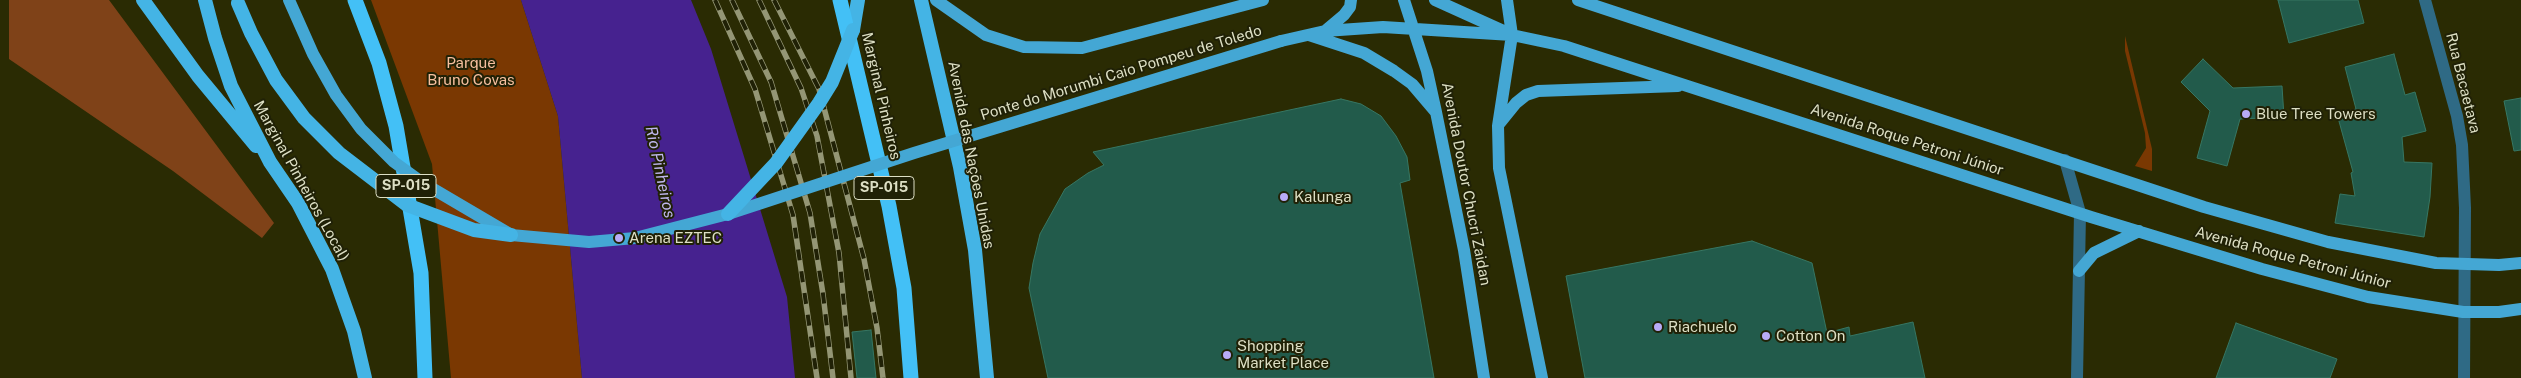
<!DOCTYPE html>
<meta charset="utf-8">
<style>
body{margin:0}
canvas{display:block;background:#2a2b03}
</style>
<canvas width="2521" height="378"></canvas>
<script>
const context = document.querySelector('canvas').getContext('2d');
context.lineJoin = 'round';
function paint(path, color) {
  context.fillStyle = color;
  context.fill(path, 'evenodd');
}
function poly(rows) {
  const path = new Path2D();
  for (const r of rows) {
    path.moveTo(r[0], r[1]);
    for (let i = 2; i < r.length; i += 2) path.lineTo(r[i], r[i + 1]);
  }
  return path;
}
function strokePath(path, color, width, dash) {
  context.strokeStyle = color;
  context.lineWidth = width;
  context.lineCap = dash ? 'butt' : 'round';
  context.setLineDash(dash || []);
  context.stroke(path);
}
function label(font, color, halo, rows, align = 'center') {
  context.font = font + ' "Public Sans",sans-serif';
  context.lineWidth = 4;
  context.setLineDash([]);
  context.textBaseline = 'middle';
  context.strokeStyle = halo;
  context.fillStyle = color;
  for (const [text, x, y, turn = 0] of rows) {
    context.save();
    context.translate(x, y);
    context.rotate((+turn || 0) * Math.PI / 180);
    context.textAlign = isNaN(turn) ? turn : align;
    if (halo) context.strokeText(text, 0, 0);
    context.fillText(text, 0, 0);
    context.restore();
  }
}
paint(poly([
 [371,0,521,0,558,116,582,378,451,378,432,164],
 [2125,36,2152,149,2152,171,2135,166,2146,148,2145,133,2125,51]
]), '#7a3802');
paint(poly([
 [9,0,109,0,274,223,262,238,173,171,9,59]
]), '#7f4218');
paint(poly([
 [521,0,691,0,711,49,787,297,795,378,582,378,558,116]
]), '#46228f');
const building = poly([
 [2278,0,2358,0,2364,23,2289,43,2278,0],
 [2394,54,2405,95,2415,92,2426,131,2402,137,2404,162,2432,163,2430,197,2424,237,2335,223,2340,194,2355,196,2351,173,2353,172,2337,114,2356,109,2345,67,2394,54],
 [2203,59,2233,88,2282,86,2284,117,2240,119,2227,166,2197,158,2210,111,2181,82,2203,59],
 [2521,98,2521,150,2514,151,2504,101,2521,98],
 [1341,99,1361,104,1381,116,1396,136,1407,157,1410,180,1400,183,1434,378,1048,378,1029,288,1033,263,1040,234,1065,189,1088,173,1104,165,1093,152,1341,99],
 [1752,241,1812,263,1827,333,1849,327,1850,336,1913,322,1925,378,1585,378,1566,276,1752,241],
 [2236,323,2337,359,2330,378,2216,378,2236,323],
 [871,330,876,378,857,378,852,332,871,330]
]);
paint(building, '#225b4b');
strokePath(building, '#367663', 1);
strokePath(poly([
 [2425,0,2457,116,2462,145,2465,208,2464,378],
 [2065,160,2080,213,2077,378]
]), '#2f6a85', 12);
strokePath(poly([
 [936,0,986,35,1024,47,1082,48,1263,0],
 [1404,0,1427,71,1436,112,1464,250,1484,378],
 [1435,0,1508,33],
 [1507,0,1512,35,1498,126,1499,168,1542,378],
 [1578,0,2204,207,2328,242,2436,263,2499,265,2521,263],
 [1325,31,1344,15,1350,7,1351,0],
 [1309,35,1364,53,1394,71,1412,84,1435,111],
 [1281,41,1325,31,1383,27,1512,35,1564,46,2091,217,2262,269,2368,297,2463,312,2499,312,2521,309],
 [1499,124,1516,103,1526,95,1538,91,1678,86],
 [511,235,589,242,635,238,728,214],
 [2079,271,2094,253,2139,231]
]), '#44a7d4', 12);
strokePath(poly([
 [143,0,198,76,256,146],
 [205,0,215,38,231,86,270,162,298,203,332,269,354,331,365,378],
 [921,0,960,167,975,250,987,378],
 [853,30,858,0]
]), '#44b4e5', 14);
strokePath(poly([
 [355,0,379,63,396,126,421,273,425,378],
 [840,0,889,206,904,288,911,378]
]), '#43c0f6', 15);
const rail = poly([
 [715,0,755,89,793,215,817,378],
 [732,0,771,82,810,213,823,294,833,378],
 [759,0,801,88,817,136,839,253,851,378],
 [774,0,819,89,864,259,877,328,883,378]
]);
strokePath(rail, '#949675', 5.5);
strokePath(rail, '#202106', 4, [11]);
strokePath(poly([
 [289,0,313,54,336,95,361,129,394,162,423,183,508,233],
 [728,214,914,153,1281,41]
]), '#44a7d4', 12);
strokePath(poly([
 [238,3,251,33,276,80,304,118,339,153,407,205,474,230,511,235],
 [728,214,776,163,819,103,832,82,853,30]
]), '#44b4e5', 14);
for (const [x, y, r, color] of [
 [2246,114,5,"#b8abf7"],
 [1284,197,5,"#b8abf7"],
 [619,238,5,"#b8abf7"],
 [1658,327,5,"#b8abf7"],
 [1766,336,5,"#b8abf7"],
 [1227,355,5,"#b8abf7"]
]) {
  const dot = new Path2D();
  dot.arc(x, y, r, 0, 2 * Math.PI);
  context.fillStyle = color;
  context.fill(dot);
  strokePath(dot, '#202106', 2);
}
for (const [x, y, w] of [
 [406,186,60],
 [884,188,60]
]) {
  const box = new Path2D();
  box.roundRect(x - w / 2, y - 11.5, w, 23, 4);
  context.fillStyle = '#202106';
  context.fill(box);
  strokePath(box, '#dddfc4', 1);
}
label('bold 14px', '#dddfc4', null, [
 ["SP-015",406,186],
 ["SP-015",884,188]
]);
label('15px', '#f7bf9e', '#202106', [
 ["Parque",471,63],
 ["Bruno Covas",471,80]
]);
label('15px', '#dddfc4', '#202106', [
 ["Ponte do Morumbi Caio Pompeu de Toledo",1121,73,-17],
 ["Rua Bacaetava",2463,83,76],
 ["Marginal Pinheiros",881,96,77],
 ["Avenida Roque Petroni Júnior",1907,140,18],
 ["Avenida das Nações Unidas",971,155,79],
 ["Marginal Pinheiros (Local)",301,181,61],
 ["Avenida Doutor Chucri Zaidan",1466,184,79],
 ["Avenida Roque Petroni Júnior",2293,258,15]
]);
label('15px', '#dddfc4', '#202106', [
 ["Blue Tree Towers",2256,114],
 ["Kalunga",1294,197],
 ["Arena EZTEC",629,238],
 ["Riachuelo",1668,327],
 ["Cotton On",1776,336],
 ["Shopping",1237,346],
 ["Market Place",1237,363]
], 'left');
label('italic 16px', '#bfb6ee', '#202106', [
 ["Rio Pinheiros",660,172,78]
]);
</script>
